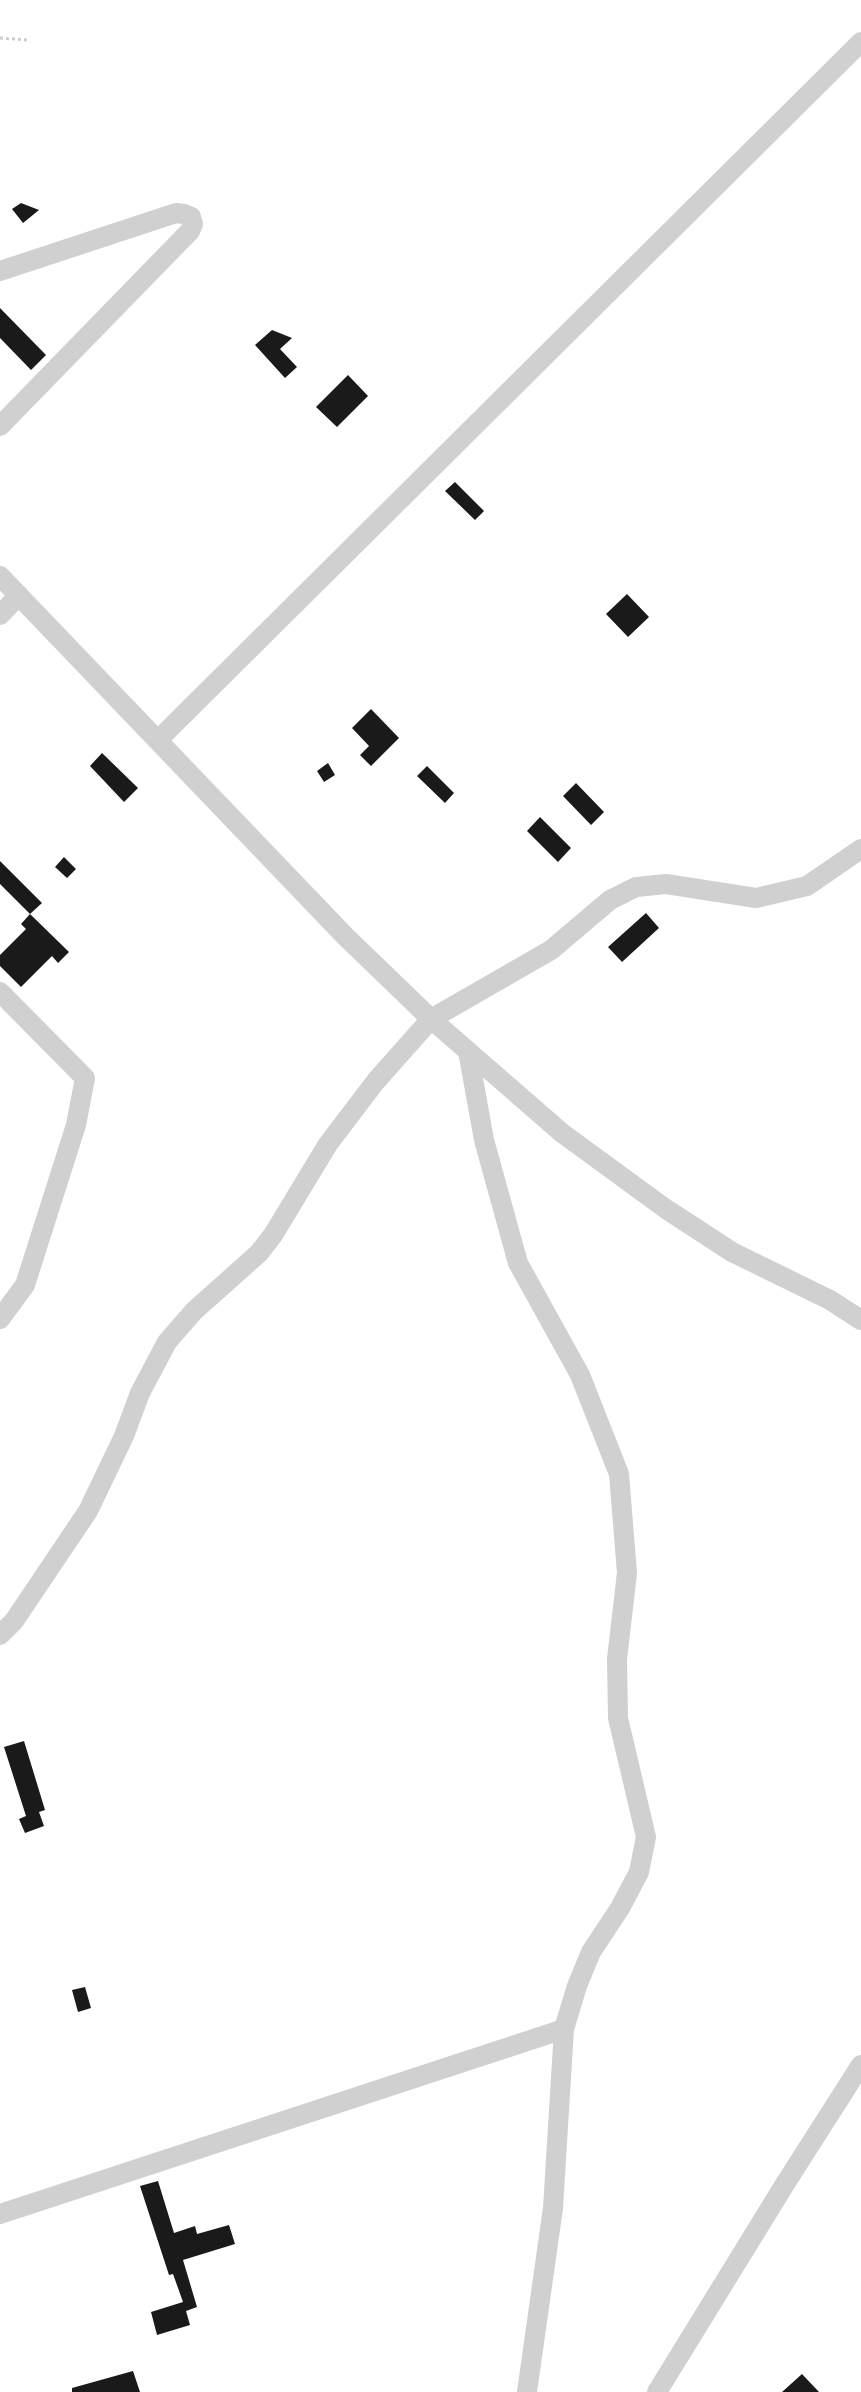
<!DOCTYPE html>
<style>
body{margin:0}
canvas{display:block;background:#fff}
</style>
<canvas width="861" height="2392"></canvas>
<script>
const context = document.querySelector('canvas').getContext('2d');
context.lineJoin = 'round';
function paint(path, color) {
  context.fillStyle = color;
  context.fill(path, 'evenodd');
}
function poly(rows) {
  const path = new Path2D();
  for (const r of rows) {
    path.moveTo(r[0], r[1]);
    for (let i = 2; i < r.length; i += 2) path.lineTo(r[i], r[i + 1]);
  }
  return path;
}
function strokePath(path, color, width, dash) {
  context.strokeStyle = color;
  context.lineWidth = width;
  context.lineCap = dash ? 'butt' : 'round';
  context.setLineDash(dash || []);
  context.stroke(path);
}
paint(poly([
 [21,203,39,210,23,223,12,209],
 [0,308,46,355,31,370,0,338],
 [272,330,292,338,280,349,297,367,285,378,255,345],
 [348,375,368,396,337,427,316,407],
 [455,482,484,511,475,520,445,491],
 [627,594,649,617,628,637,606,614],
 [371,709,399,738,371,766,360,755,369,746,352,728],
 [102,753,138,788,124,802,90,766],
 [328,763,335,775,324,782,317,771],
 [427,766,454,793,445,803,417,776],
 [576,783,604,812,591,825,563,796],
 [540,817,571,848,558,862,527,831],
 [64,857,76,869,67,878,55,867],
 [0,861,42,903,30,914,0,884],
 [646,913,659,928,622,962,608,947],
 [30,914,69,952,58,963,52,956,21,987,0,966,0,955,26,929,21,924],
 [24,1741,45,1810,39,1812,44,1826,25,1833,19,1819,26,1816,4,1747],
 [85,1987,91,2008,78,2012,72,1990],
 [158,2181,174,2233,195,2226,197,2234,229,2225,235,2244,183,2260,197,2307,186,2311,190,2325,157,2335,151,2312,183,2302,173,2274,169,2275,140,2186],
 [133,2371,140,2392,72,2392,72,2388],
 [802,2374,819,2392,782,2392]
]), '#1a1a1a');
strokePath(poly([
 [0,38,28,40]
]), '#cdcdcd', 3, [3, 3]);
strokePath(poly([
 [0,271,176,213,184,214,191,217,193,224,190,231,0,426],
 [0,576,345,936,431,1019,562,1133,666,1209,732,1252,830,1300,861,1320],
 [0,615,19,595],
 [158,740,861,42],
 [0,992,85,1078,76,1125,25,1285,0,1319],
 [468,1051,484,1140,518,1263,580,1375,619,1474,627,1573,617,1659,618,1718,646,1837,639,1872,620,1908,591,1952,577,1986,564,2029,553,2208,527,2392],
 [0,1635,14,1621,88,1511,124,1436,140,1393,167,1342,194,1311,259,1253,273,1235,328,1144,376,1081,431,1019,551,950,610,900,636,887,666,884,756,898,807,886,861,849],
 [0,2214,564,2029],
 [657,2392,785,2184,861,2065]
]), '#d0d0d0', 20);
</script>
